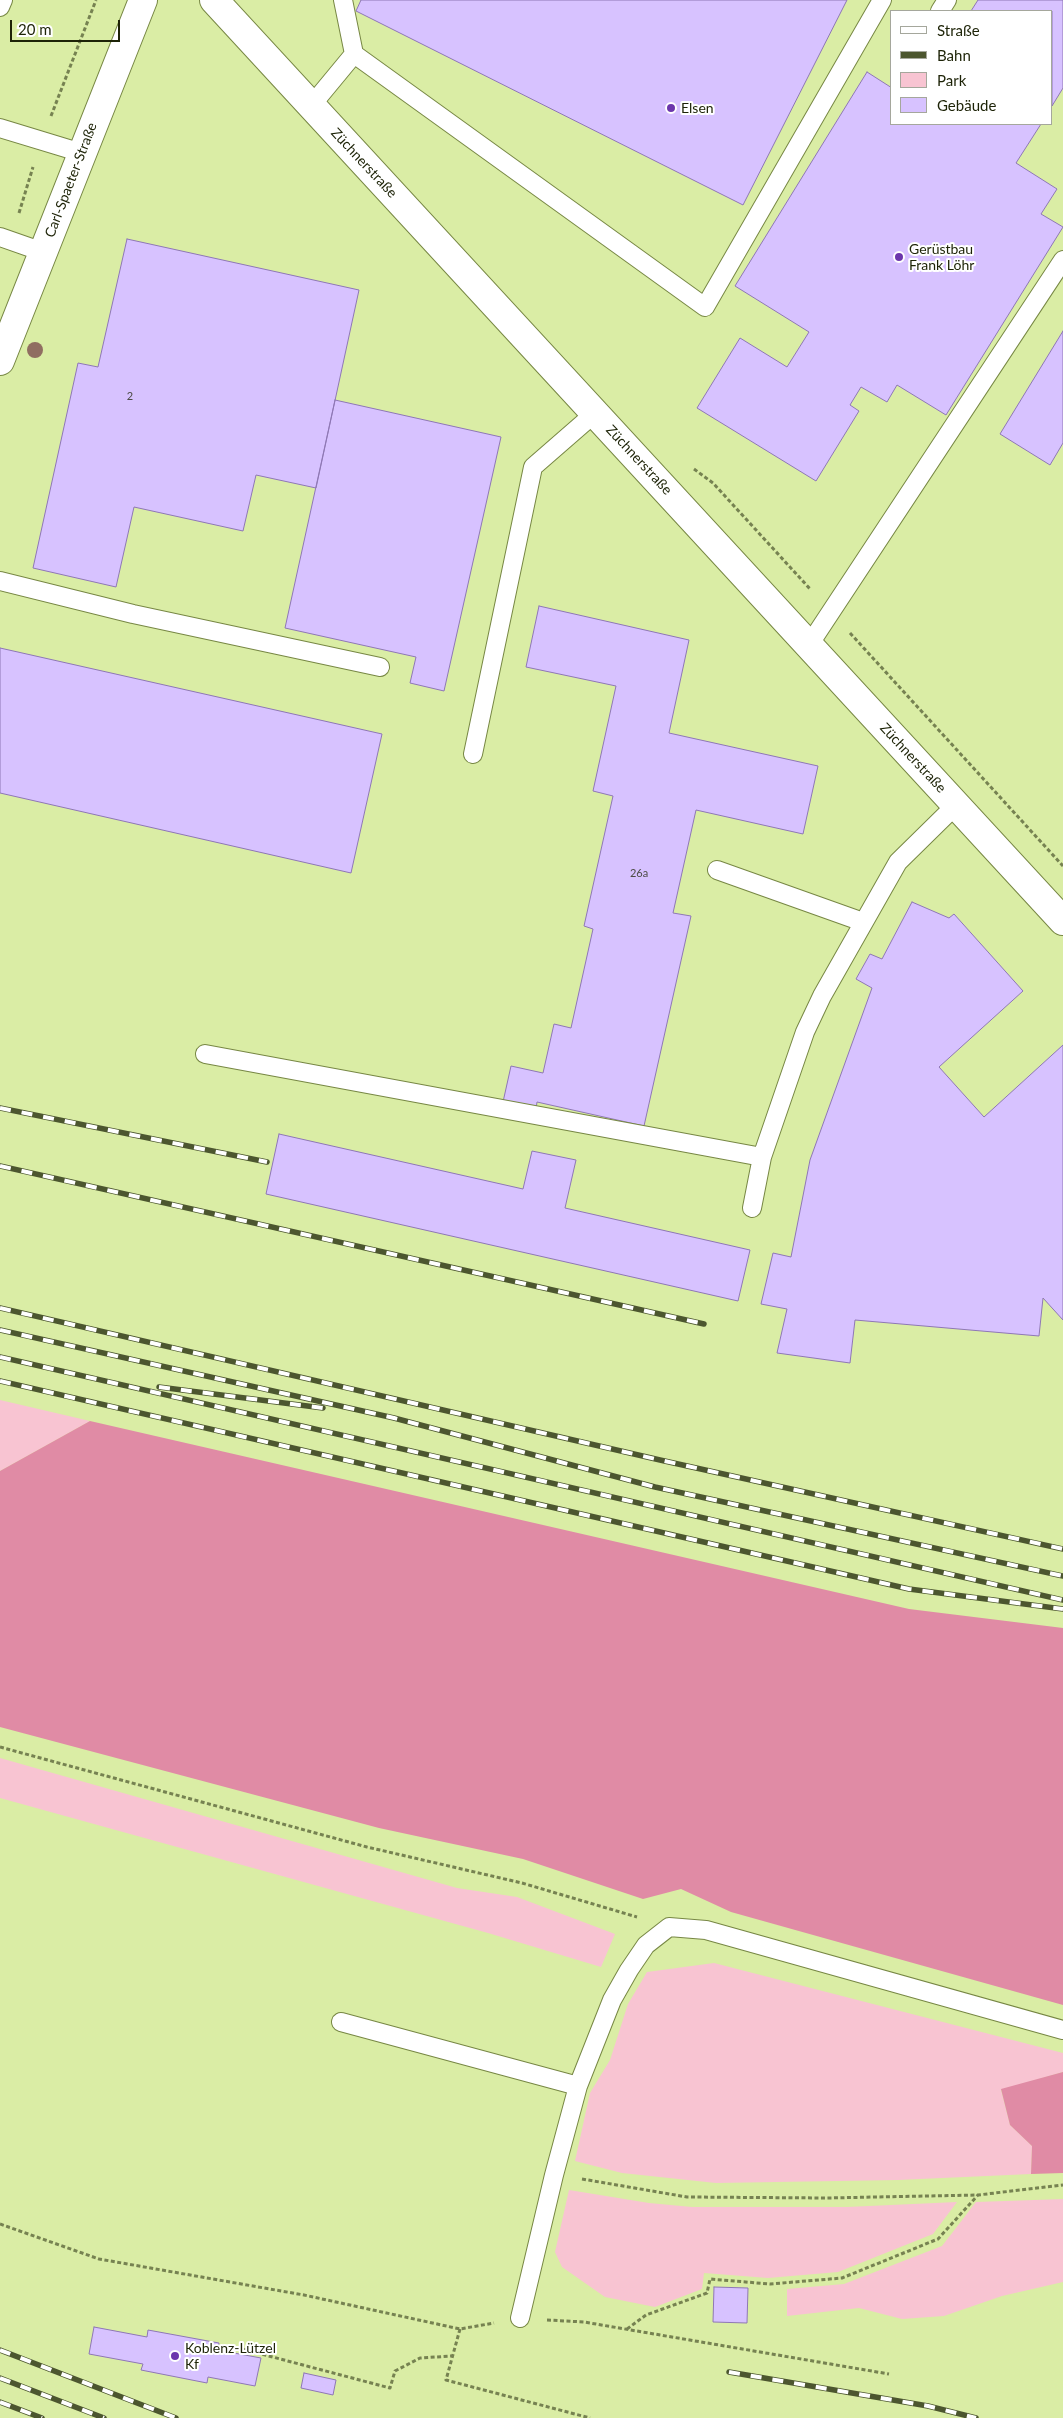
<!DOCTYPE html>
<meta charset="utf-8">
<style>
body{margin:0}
#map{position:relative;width:1063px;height:2418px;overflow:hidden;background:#daeda5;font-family:Lato,sans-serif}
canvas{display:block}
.legend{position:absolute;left:890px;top:10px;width:162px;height:115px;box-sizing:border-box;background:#fff;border:1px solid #a5a79c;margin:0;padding:6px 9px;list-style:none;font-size:15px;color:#1d2307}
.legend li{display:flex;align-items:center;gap:10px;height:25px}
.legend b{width:25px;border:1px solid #a5a79c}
.scale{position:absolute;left:10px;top:20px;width:110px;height:22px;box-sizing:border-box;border:2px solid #1d2307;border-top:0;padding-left:6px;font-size:15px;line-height:18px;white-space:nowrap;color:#1d2307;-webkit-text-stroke:4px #fff;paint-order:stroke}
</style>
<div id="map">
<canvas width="1063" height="2418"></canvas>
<ul class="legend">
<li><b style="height:6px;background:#fff"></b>Straße</li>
<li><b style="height:6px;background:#4c562f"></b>Bahn</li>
<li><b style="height:14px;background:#f8c4d2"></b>Park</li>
<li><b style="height:14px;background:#d7c2ff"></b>Gebäude</li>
</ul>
<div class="scale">20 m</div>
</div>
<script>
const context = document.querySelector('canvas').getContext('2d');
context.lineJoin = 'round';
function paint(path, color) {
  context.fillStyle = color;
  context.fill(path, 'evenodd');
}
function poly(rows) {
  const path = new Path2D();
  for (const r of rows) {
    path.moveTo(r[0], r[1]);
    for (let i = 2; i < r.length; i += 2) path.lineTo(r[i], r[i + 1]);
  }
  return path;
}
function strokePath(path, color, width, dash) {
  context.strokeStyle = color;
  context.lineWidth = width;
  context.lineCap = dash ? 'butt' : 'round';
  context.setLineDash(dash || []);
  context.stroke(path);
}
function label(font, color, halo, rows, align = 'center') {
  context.font = font + ' Lato,sans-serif';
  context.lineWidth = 4;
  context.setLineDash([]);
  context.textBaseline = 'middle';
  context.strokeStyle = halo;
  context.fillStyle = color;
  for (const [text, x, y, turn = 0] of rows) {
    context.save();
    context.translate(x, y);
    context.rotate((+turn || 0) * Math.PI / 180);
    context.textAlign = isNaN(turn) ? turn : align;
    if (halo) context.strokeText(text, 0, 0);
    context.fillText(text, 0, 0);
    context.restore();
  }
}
paint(poly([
 [0,1400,90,1421,0,1471],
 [0,1758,457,1888,517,1897,615,1934,601,1967,488,1933,0,1798],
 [714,1963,1063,2053,1063,2072,1001,2090,1010,2125,1032,2146,1031,2174,898,2180,716,2183,622,2173,575,2161,590,2093,610,2060,628,2004,647,1972],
 [569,2190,649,2203,692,2207,847,2207,957,2202,933,2234,838,2272,768,2278,704,2273,702,2289,655,2307,605,2297,562,2267,555,2252],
 [1063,2199,1063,2282,1002,2296,944,2316,902,2319,859,2308,787,2316,787,2289,844,2284,942,2246,976,2202]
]), '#f8c4d2');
paint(poly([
 [90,1421,909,1609,1063,1628,1063,2005,731,1912,681,1889,643,1899,523,1859,379,1828,0,1727,0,1471],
 [1063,2072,1063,2173,1031,2174,1032,2146,1010,2125,1001,2089]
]), '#e08ba5');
const building = poly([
 [361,0,847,0,743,205,356,11,361,0],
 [978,0,1063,0,1063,88,1052,106,1052,11,971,11,978,0],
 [867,72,892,88,892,124,1041,124,1016,163,1057,189,1041,214,1063,227,946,415,897,385,887,402,861,387,850,405,859,411,816,481,697,408,740,338,787,367,809,332,735,286,867,72],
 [127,239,359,290,316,488,256,475,243,531,134,507,116,587,33,568,78,363,98,367,127,239],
 [1063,331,1063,443,1050,465,1000,434,1063,331],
 [335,400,501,437,444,691,410,683,416,657,285,628,335,400],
 [539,606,689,640,669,733,818,766,803,834,696,810,673,913,691,916,644,1126,537,1102,536,1109,503,1102,511,1066,543,1073,554,1024,571,1028,593,929,584,926,613,796,593,791,616,686,526,667,539,606],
 [0,648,382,734,351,873,0,793,0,648],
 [912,902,949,918,954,914,1023,991,939,1067,984,1117,1063,1045,1063,1320,1043,1298,1039,1336,855,1320,850,1363,777,1353,787,1309,761,1304,773,1253,791,1257,810,1160,872,988,856,979,870,954,882,959,912,902],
 [279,1134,523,1189,532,1151,576,1160,565,1208,750,1250,738,1301,266,1194,279,1134],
 [714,2287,748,2288,747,2323,713,2322,714,2287],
 [94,2327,147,2337,148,2330,219,2343,218,2350,261,2358,255,2386,208,2377,207,2383,141,2370,143,2364,89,2354,94,2327],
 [304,2373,336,2380,333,2395,301,2388,304,2373]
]);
paint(building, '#d7c2ff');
strokePath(building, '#8e77b5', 1);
const lane = poly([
 [343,0,354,54,705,307,882,0],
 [0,7,3,0],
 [940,11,947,0],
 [311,106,354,54],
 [0,128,82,153],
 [0,237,43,252],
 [0,581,133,614,380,667],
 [809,645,1063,260],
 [473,754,533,467,595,413],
 [717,870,863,922],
 [205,1054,762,1157],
 [752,1208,762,1157,805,1032,822,996,898,862,956,805],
 [341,2022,578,2086],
 [520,2318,554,2175,578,2086,612,2000,629,1970,646,1945,669,1927,706,1930,1063,2030]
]);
const street = poly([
 [0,361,143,0]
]);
const secondary = poly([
 [214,0,1063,921]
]);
strokePath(lane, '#778744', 20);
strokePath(street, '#778744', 30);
strokePath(secondary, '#778744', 30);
strokePath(poly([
 [51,116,96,0],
 [19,213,33,167],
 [694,469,713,483,811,590],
 [850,633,1063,866],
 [0,1747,367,1847,522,1883,637,1917],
 [582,2179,687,2197,826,2198,978,2195,1063,2185],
 [0,2224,99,2259,304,2295,460,2329,494,2323],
 [547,2320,584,2322,889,2374],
 [460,2329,446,2380,590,2418],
 [627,2329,646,2315,707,2293,710,2279,770,2284,842,2278,938,2239,978,2195],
 [231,2346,390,2388,395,2371,420,2358,452,2356]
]), '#768251', 3, [4, 2.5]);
strokePath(lane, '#fff', 18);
strokePath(street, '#fff', 28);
strokePath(secondary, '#fff', 28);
const rail = poly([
 [0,1108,267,1162],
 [0,1166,704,1324],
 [0,1308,660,1460,1063,1549],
 [0,1330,394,1418,655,1487,1063,1576],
 [0,1357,1063,1600],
 [0,1381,909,1589,1063,1609],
 [159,1387,323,1408],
 [0,2350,176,2418],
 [729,2372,928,2406,976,2418],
 [0,2378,104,2418],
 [0,2402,42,2418]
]);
strokePath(rail, '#4c562f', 5.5);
strokePath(rail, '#fff', 4, [11]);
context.fillStyle = '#906e61';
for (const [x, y] of [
 [35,350]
]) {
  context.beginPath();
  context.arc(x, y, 8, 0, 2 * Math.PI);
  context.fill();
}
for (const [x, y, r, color] of [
 [671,108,5,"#6c36ac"],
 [899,257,5,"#6c36ac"],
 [175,2356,5,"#6c36ac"]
]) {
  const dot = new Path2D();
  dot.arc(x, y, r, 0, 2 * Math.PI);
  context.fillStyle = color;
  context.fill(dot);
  strokePath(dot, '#fff', 2);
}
label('11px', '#4c4b45', null, [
 ["2",130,396],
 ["26a",639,873]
]);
label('14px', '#1d2307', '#fff', [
 ["Elsen",681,108],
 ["Gerüstbau",909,249],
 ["Frank Löhr",909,265],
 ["Koblenz-Lützel",185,2348],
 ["Kf",185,2364]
], 'left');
label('14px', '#1d2307', '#fff', [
 ["Züchnerstraße",364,163,47],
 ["Carl-Spaeter-Straße",71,180,-69],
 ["Züchnerstraße",639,460,47],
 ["Züchnerstraße",913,758,47]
]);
</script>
